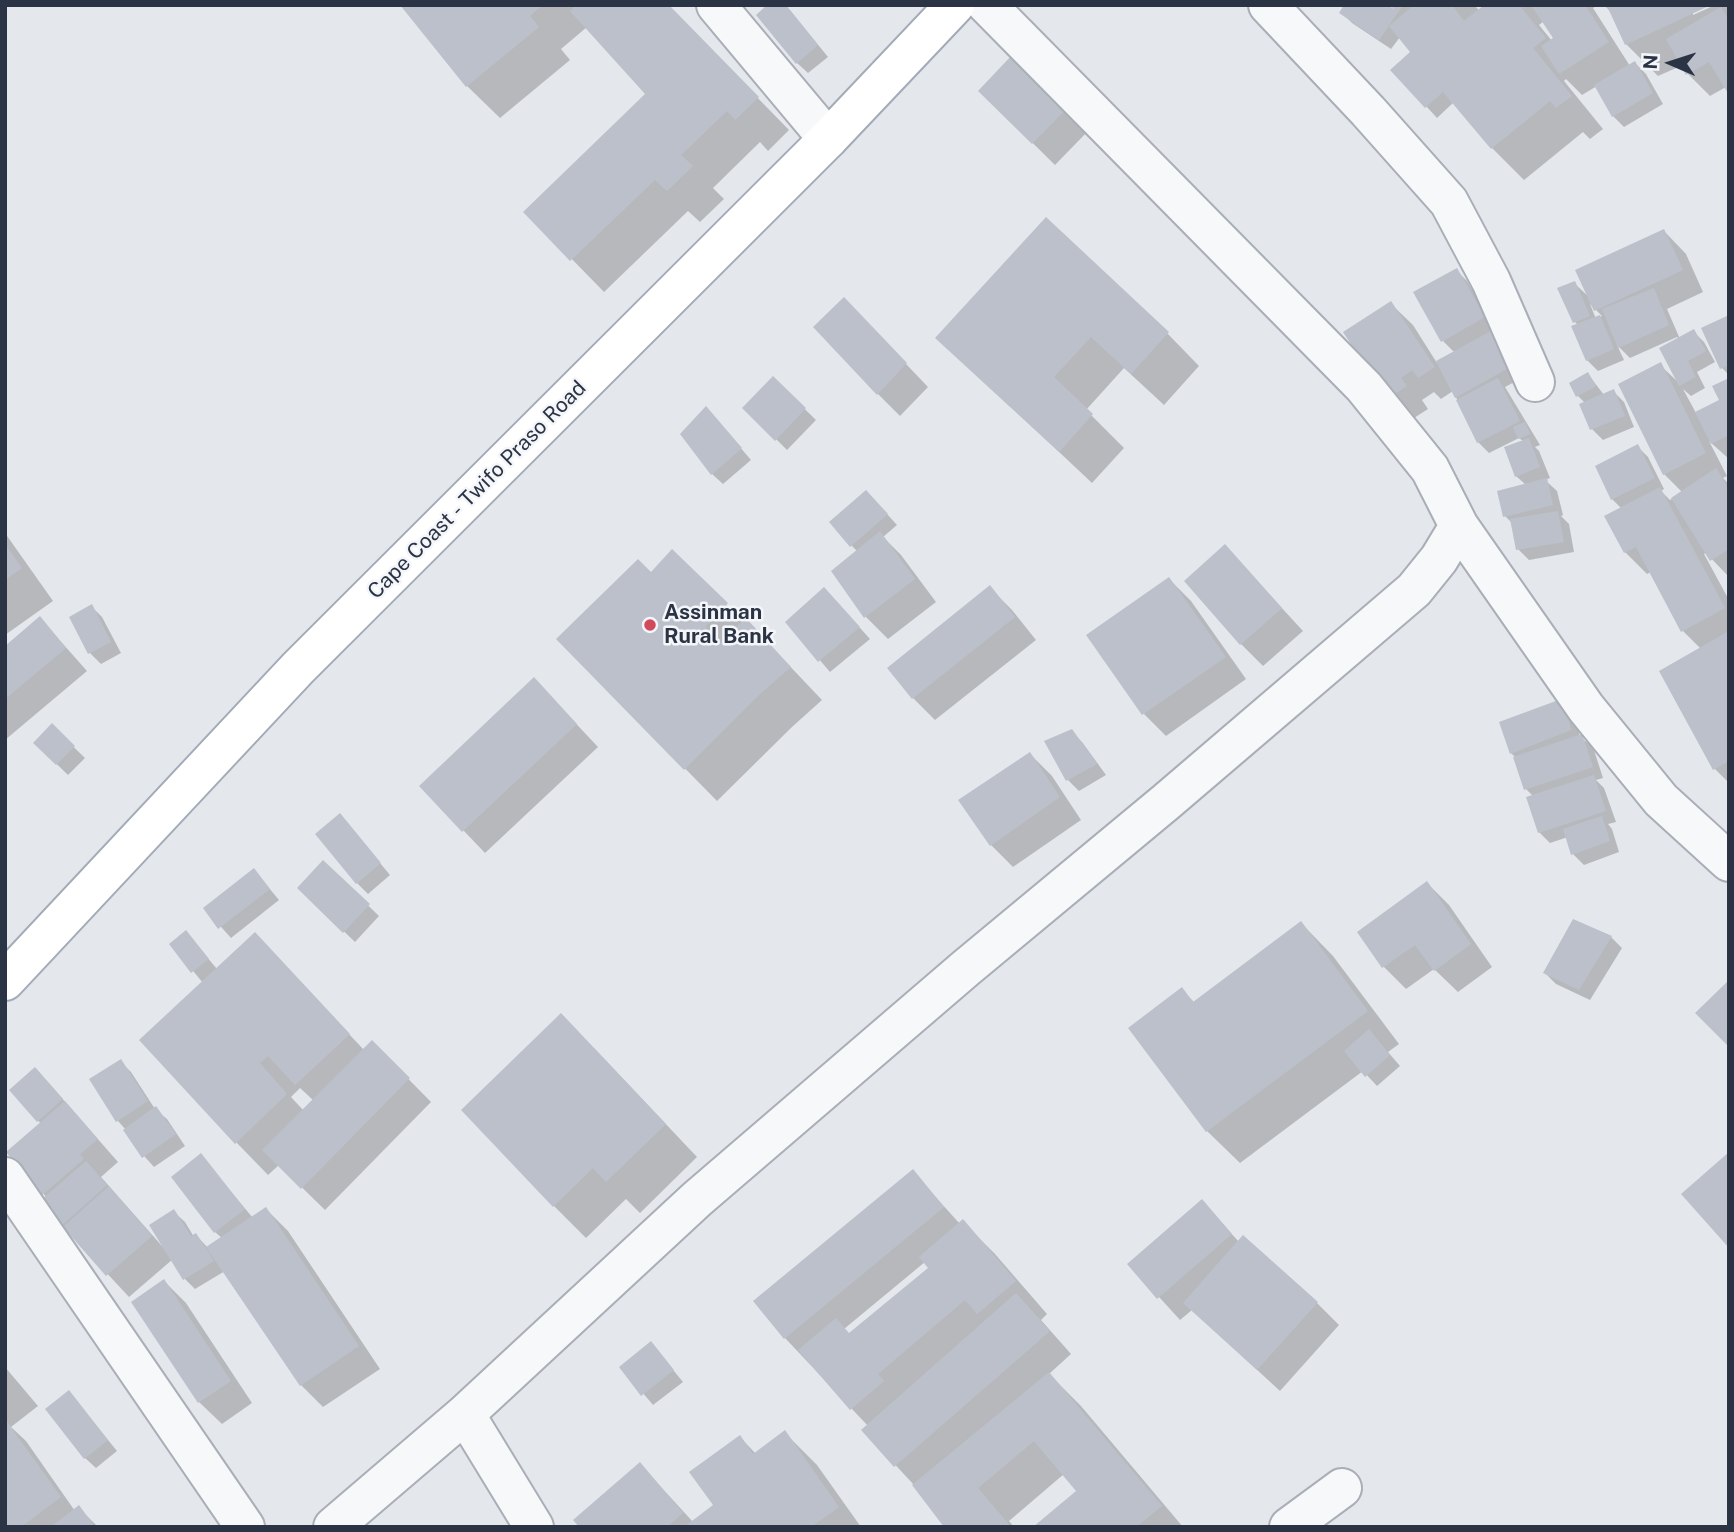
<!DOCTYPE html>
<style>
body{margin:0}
#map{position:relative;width:1734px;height:1532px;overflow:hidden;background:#e4e7ec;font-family:"Public Sans",sans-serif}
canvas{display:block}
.frame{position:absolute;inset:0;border:7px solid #2b3445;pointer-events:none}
.north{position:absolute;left:1636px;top:28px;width:70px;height:70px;-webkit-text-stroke:5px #f4f6f9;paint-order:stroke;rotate:273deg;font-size:19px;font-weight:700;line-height:28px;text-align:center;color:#2b3445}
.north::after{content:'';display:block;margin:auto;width:24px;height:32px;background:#2b3445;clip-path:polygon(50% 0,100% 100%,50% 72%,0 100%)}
</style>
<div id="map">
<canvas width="1734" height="1532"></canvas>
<div class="frame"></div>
<div class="north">N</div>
</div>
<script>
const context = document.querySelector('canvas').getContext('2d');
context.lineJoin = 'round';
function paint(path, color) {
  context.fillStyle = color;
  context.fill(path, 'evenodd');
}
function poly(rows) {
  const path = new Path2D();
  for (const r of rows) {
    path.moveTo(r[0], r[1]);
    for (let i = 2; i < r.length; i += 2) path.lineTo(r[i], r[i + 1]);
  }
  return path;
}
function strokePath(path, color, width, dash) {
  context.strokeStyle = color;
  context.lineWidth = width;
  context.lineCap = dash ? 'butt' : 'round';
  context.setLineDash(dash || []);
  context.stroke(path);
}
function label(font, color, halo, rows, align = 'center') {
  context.font = font + ' "Public Sans",sans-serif';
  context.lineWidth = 5;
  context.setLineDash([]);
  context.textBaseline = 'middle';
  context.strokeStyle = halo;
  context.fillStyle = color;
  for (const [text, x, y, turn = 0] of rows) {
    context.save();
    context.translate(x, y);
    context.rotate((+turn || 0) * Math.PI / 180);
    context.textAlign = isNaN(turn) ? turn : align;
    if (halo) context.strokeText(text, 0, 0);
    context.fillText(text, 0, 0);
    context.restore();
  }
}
paint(poly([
 [402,5,667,5,789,130,768,151,760,142,713,188,724,199,700,222,688,211,604,292,526,212,648,94,587,27,561,49,570,60,500,118,467,86],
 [1390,5,1474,5,1480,11,1486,5,1598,5,1593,8,1630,66,1635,63,1646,74,1663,104,1624,127,1613,116,1597,86,1582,95,1566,79,1564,81,1603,129,1590,139,1583,132,1524,180,1492,148,1454,102,1437,118,1393,70,1418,63,1400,37,1391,49,1352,23,1341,12,1394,11,1395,10],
 [1544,21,1555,39,1552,41,1539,25],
 [1604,5,1706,5,1693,11,1693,15,1715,5,1729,5,1729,92,1726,87,1710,96,1688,74,1683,65,1658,76,1626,44,1613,14],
 [789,9,828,57,808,73,797,63],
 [1013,56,1089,130,1055,165,980,91],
 [1664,231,1686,254,1703,292,1667,309,1680,339,1693,331,1704,342,1715,362,1697,372,1705,388,1691,396,1683,389,1696,413,1721,401,1729,380,1729,459,1709,441,1727,476,1723,478,1729,484,1729,577,1706,553,1704,554,1729,600,1729,783,1715,769,1701,649,1683,631,1651,572,1647,574,1625,552,1622,509,1612,499,1637,446,1648,457,1664,489,1661,491,1670,500,1682,492,1664,474,1620,384,1660,365,1678,382,1679,339,1677,337,1630,358,1617,345,1624,360,1598,371,1587,360,1579,326,1575,322,1574,283,1590,298],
 [1590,304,1602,316,1596,319],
 [1456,270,1467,281,1494,328,1490,330,1503,343,1522,378,1505,387,1540,445,1535,447,1539,451,1550,478,1545,480,1557,491,1563,515,1561,516,1569,524,1574,552,1529,560,1518,549,1513,524,1505,516,1526,485,1516,476,1524,442,1519,438,1489,453,1478,442,1453,391,1441,399,1434,392,1422,400,1428,409,1411,420,1389,398,1390,303,1413,325,1437,363,1455,353,1443,341],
 [1729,317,1729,375,1722,368],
 [866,322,928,387,900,416,878,394],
 [1167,333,1199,366,1164,405,1124,368,1086,410,1124,448,1092,483,938,338],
 [1588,374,1604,395,1613,391,1624,402,1634,427,1603,440,1592,429,1581,405,1585,403,1577,395],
 [773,378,816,420,787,450,745,408],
 [716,419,751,460,723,484,712,474],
 [877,503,897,525,883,537,901,555,936,602,888,639,866,617,833,572,858,552,851,545],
 [5,533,53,601,5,635],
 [1225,546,1303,631,1263,666,1241,644],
 [672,551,744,622,746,620,822,700,792,727,717,801,558,639,651,574],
 [1169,579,1191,601,1246,679,1166,736,1144,714],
 [990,588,1012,610,1036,640,935,720,913,698],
 [835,600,870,639,830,672,787,622],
 [91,606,102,617,121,653,101,664,90,653,71,617],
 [40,618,87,671,5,740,5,648],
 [534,679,598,747,485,853,421,786],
 [1574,711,1580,737,1593,747,1603,778,1596,780,1604,788,1616,822,1608,824,1612,829,1619,852,1584,865,1573,854,1568,837,1550,843,1539,832,1533,796,1526,789,1515,757,1511,753],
 [52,726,85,758,68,775,35,743],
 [1071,731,1082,742,1106,775,1079,791,1068,780],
 [1030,754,1052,776,1081,820,1013,867,991,845],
 [350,827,390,875,368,894,357,883],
 [323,862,379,916,355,942,299,888],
 [254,870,279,900,231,938,205,909],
 [1427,883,1449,905,1492,967,1458,992,1434,969,1406,989,1384,967,1359,932],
 [1301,923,1333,956,1399,1044,1388,1052,1400,1066,1377,1086,1363,1071,1240,1163,1207,1131,1182,990,1195,1003],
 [186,932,217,969,255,934,364,1050,372,1042,431,1102,325,1210,279,1165,268,1175,236,1142,203,983,171,944],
 [300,1088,314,1101,304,1111,291,1097],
 [1611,937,1622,948,1590,1000,1556,984,1545,973],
 [594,1048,697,1157,640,1213,626,1199,586,1238,554,1206],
 [120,1061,131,1072,155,1109,167,1119,185,1146,154,1167,144,1156,126,1130,118,1121,92,1079],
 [46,1080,118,1162,101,1177,162,1246,174,1212,185,1222,194,1237,196,1235,208,1248,222,1238,215,1232,201,1156,253,1218,266,1209,288,1231,380,1369,323,1407,301,1385,225,1271,195,1289,185,1279,173,1259,129,1297,62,1225,47,1198,8,1152,41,1124,12,1090],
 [913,1172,960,1224,963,1222,995,1254,1047,1314,1041,1320,1071,1354,1049,1374,1081,1406,1183,1527,1036,1527,1078,1491,1064,1474,1009,1521,1014,1527,946,1527,914,1485,863,1430,868,1426,785,1338],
 [925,1262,930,1268,850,1335,844,1329],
 [1202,1201,1239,1242,1317,1303,1339,1325,1280,1391,1192,1310,1180,1320,1129,1264],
 [164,1281,186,1303,252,1403,222,1424,199,1402],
 [651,1343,683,1382,653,1405,621,1367],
 [5,1367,38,1406,11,1427,26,1441,75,1511,79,1508,98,1527,5,1527],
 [69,1392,117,1451,96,1468,85,1458],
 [785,1433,817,1465,861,1527,581,1527,640,1464,693,1522,716,1506,740,1437,756,1454]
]), '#0003');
paint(poly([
 [400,5,542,5,530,16,539,27,466,87],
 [576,5,669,5,759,97,735,120,727,111,681,155,693,166,667,191,655,180,570,261,523,212,645,94,570,11],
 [767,5,786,5,818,45,796,64,756,15],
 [1344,5,1388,5,1398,12,1390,5,1403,5,1379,40,1339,13],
 [1414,5,1452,5,1464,21,1484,5,1519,5,1546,38,1533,48,1572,96,1556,108,1550,101,1491,149,1443,92,1425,108,1390,70,1410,52,1389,26],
 [1531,5,1585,5,1609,42,1559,74,1541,46,1553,38],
 [1711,5,1625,45,1607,6,1609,5],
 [1721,7,1729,20,1729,95,1709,62,1686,75,1666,39],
 [1013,54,1068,107,1032,144,978,91],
 [1635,61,1653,93,1612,117,1594,85],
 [1046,217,1169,332,1131,374,1091,337,1054,377,1093,414,1059,452,935,338],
 [1664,229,1683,270,1594,311,1575,270],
 [1457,268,1485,317,1441,342,1413,292],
 [1575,281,1590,316,1573,323,1557,288],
 [1654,288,1669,325,1618,348,1602,309],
 [844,297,907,363,877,395,813,327],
 [1391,301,1435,367,1418,378,1412,370,1401,378,1407,386,1387,399,1343,332],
 [1600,315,1614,349,1586,361,1571,326],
 [1729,315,1729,365,1720,369,1701,328],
 [1694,329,1706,351,1688,361,1696,377,1679,386,1659,348],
 [1493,330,1512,366,1455,398,1436,361],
 [1661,362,1706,453,1663,475,1618,384],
 [1588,372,1596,386,1576,397,1569,383],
 [773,376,806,408,775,441,742,408],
 [1498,378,1520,421,1477,443,1456,400],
 [1729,378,1729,435,1711,444,1695,412,1719,400,1712,386],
 [1614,389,1625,416,1590,430,1579,404],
 [706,406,742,448,711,475,680,434],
 [1525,422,1530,434,1518,439,1513,427],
 [1529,438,1540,467,1515,477,1504,447],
 [1638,444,1655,478,1611,500,1595,466],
 [1716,468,1729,489,1729,549,1710,561,1671,498],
 [1547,478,1553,505,1503,517,1497,491],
 [1660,487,1725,608,1681,632,1636,547,1624,553,1604,516],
 [866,490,888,514,850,547,829,522],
 [1558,511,1564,542,1516,550,1510,519],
 [880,531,915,579,864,618,831,571],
 [5,544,22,568,5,580],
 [1225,544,1282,608,1240,645,1184,581],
 [672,549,728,603,705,627,720,642,746,618,791,667,759,695,684,770,556,639,638,559,651,572],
 [1169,577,1226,657,1142,715,1086,635],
 [990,585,1015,617,912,699,887,668],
 [824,587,860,627,818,662,785,622],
 [92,604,111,642,88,654,69,617],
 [40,616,66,648,5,699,5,646],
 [1729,631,1729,761,1713,770,1659,671],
 [534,677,577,724,462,832,419,786],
 [1564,698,1571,730,1510,754,1499,722],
 [52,723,75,746,56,765,33,743],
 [1072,729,1097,764,1066,781,1044,741],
 [1582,734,1593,767,1524,790,1513,757],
 [1030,752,1060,797,990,846,958,800],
 [1594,775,1606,811,1538,833,1526,797],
 [340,813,381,863,356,884,315,834],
 [1602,816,1610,841,1571,855,1563,829],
 [323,860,370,904,343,933,297,888],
 [254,868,270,889,218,929,203,908],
 [1427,881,1471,944,1434,971,1415,945,1382,968,1357,932],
 [1573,919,1612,936,1579,990,1543,973],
 [1301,921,1368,1011,1206,1132,1128,1028,1182,987,1193,1002],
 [186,930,209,959,191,973,169,944],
 [255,932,350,1034,295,1085,268,1056,260,1063,287,1094,235,1144,139,1040],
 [1729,980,1729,1047,1695,1013],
 [561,1013,666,1124,606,1182,593,1168,553,1207,461,1110],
 [1369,1029,1390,1055,1365,1077,1344,1051],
 [372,1040,410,1078,301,1189,262,1150],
 [121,1059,148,1101,116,1122,89,1079],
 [35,1067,63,1099,37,1122,9,1090],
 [65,1101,98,1139,80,1154,84,1159,42,1195,6,1152],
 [156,1106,176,1134,142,1158,123,1130],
 [1729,1152,1729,1248,1681,1194],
 [201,1153,245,1209,214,1233,171,1177],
 [86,1161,107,1185,61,1226,40,1201],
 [913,1169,944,1207,784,1339,753,1301],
 [109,1186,152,1236,106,1276,63,1227],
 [1202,1199,1232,1234,1157,1299,1127,1264],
 [266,1207,359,1346,300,1386,206,1247],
 [174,1209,191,1236,196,1233,214,1261,183,1280,149,1225],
 [963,1219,1016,1281,977,1314,965,1300,878,1374,884,1381,850,1410,798,1350,836,1318,849,1333,928,1268,919,1257],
 [1243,1235,1318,1302,1257,1370,1183,1303],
 [164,1279,231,1381,198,1403,131,1302],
 [1016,1293,1050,1331,894,1467,861,1430],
 [651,1341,674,1370,641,1396,619,1367],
 [1049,1372,1162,1506,1136,1527,1033,1527,1076,1491,1034,1441,978,1488,1011,1527,944,1527,912,1485],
 [69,1390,108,1440,84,1459,45,1409],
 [5,1419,61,1497,21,1527,5,1527],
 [785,1430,839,1507,811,1527,684,1527,713,1505,689,1472,740,1435,753,1454],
 [640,1462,683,1513,667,1527,579,1527,573,1520],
 [79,1505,95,1527,51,1527]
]), '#bbc0ca');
const minor = poly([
 [716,5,828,139],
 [1268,5,1368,111,1449,202,1491,281,1535,382],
 [1459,526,1586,708,1661,800,1729,862],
 [5,1177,245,1527],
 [465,1414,697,1199,966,968,1166,802,1414,590,1439,559,1459,526,1430,469,1364,387,987,5],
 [333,1527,465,1414,534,1527],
 [1289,1527,1342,1488]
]);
const major = poly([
 [5,981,298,668,828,139,955,5]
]);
strokePath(minor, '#a9aeb7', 42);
strokePath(major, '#a3abb8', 42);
strokePath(minor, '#f7f8fa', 38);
strokePath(major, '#fff', 38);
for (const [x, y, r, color] of [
 [650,625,7,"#d1495b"]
]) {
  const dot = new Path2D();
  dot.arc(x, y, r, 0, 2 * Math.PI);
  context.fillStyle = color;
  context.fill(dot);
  strokePath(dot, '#f4f6f9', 2.5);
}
label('21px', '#2b3445', '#f4f6f9', [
 ["Cape Coast - Twifo Praso Road",477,490,-45]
]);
label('bold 21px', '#2b3445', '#f4f6f9', [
 ["Assinman",664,613],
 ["Rural Bank",664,637]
], 'left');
</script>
